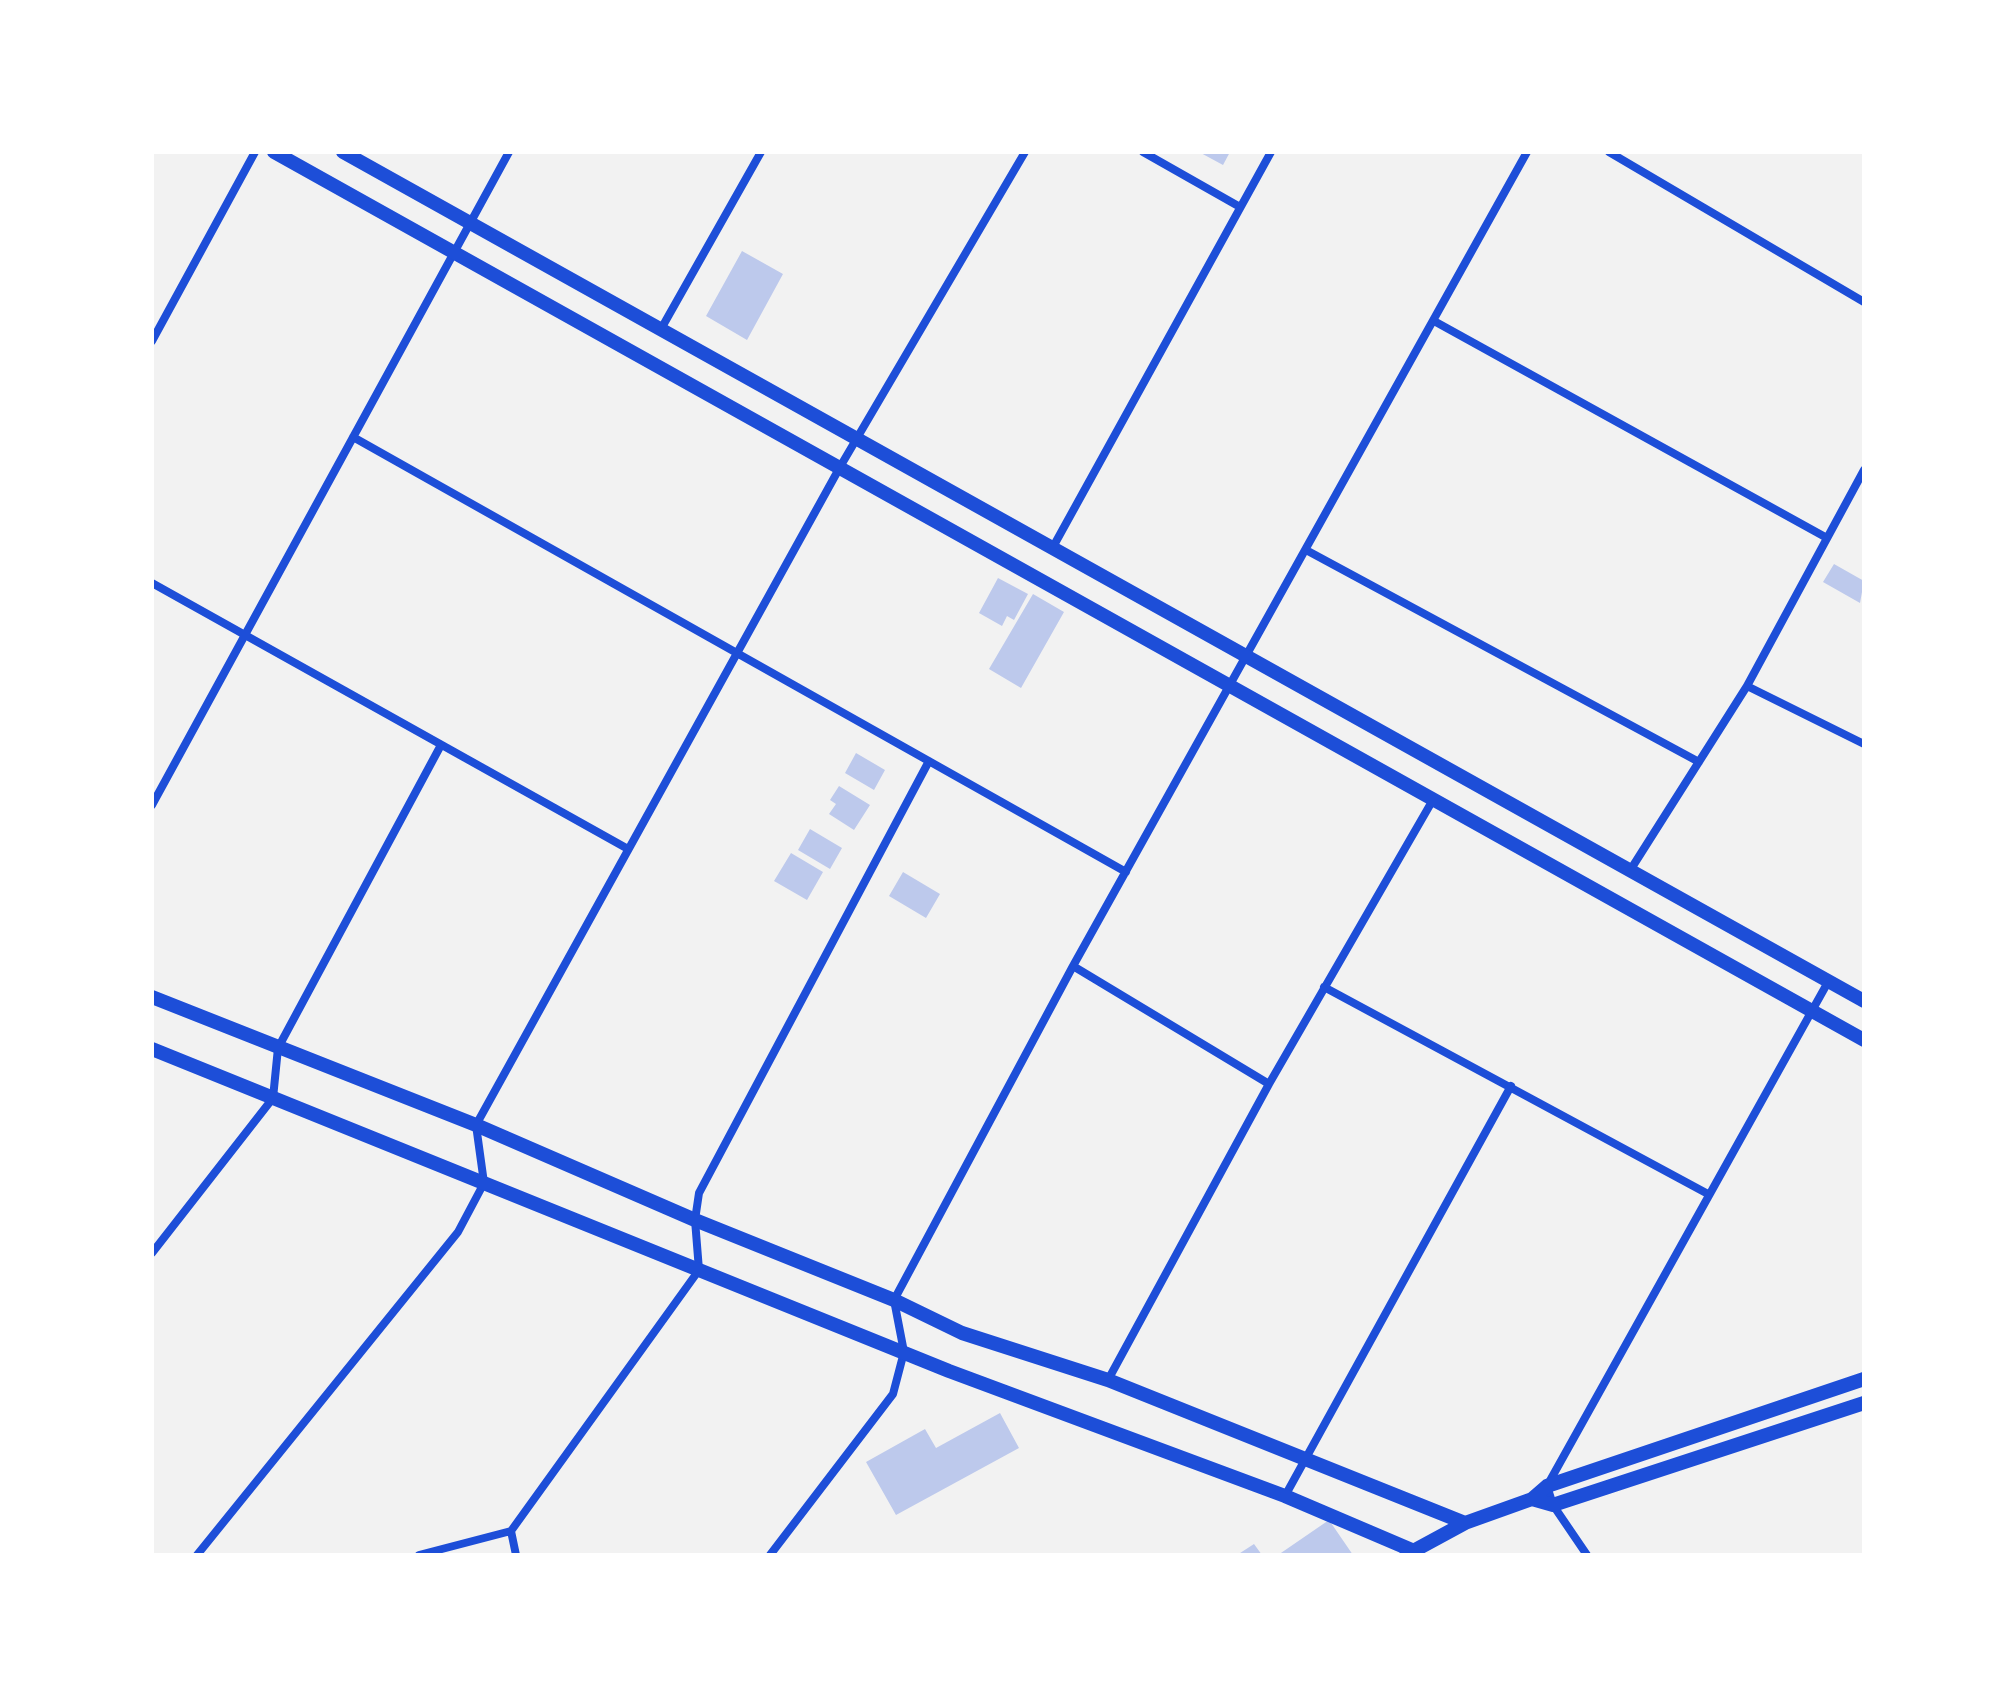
<!DOCTYPE html>
<style>
body{margin:0}
#map{position:relative;width:2016px;height:1707px;overflow:hidden;background:#f2f2f2;font-family:"DM Sans",sans-serif}
canvas{display:block}
.frame{position:absolute;inset:0;border:154px solid #fff;pointer-events:none}
</style>
<div id="map">
<canvas width="2016" height="1707"></canvas>
<div class="frame"></div>
</div>
<script>
const context = document.querySelector('canvas').getContext('2d');
context.lineJoin = 'round';
function paint(path, color) {
  context.fillStyle = color;
  context.fill(path, 'evenodd');
}
function poly(rows) {
  const path = new Path2D();
  for (const r of rows) {
    path.moveTo(r[0], r[1]);
    for (let i = 2; i < r.length; i += 2) path.lineTo(r[i], r[i + 1]);
  }
  return path;
}
function strokePath(path, color, width, dash) {
  context.strokeStyle = color;
  context.lineWidth = width;
  context.lineCap = dash ? 'butt' : 'round';
  context.setLineDash(dash || []);
  context.stroke(path);
}
paint(poly([
 [1199,152,1230,152,1223,165],
 [742,251,783,274,747,340,706,316],
 [1834,564,1864,581,1860,603,1823,582],
 [998,578,1028,594,1014,620,1007,616,1002,626,979,613],
 [1033,594,1064,612,1021,688,989,669],
 [856,753,885,770,874,790,845,773],
 [839,786,870,805,854,830,829,814,836,804,830,800],
 [810,829,842,848,830,869,798,850],
 [791,853,823,872,807,900,774,881],
 [903,872,940,894,926,918,889,896],
 [1000,1413,1019,1448,896,1515,866,1462,925,1429,936,1448],
 [1329,1520,1353,1555,1278,1555],
 [1254,1544,1262,1555,1237,1555]
]), '#bdc9ec');
strokePath(poly([
 [1143,152,1240,207],
 [1609,152,1864,302],
 [1434,321,1827,538],
 [661,329,761,152],
 [152,341,255,152],
 [353,437,1126,872],
 [1053,547,1271,152],
 [1306,550,1699,762],
 [152,583,628,849],
 [1747,686,1864,744],
 [152,805,509,152],
 [1631,869,1747,686,1864,470],
 [1073,966,1269,1084],
 [1324,987,1708,1194],
 [152,1253,273,1098,278,1048,441,745],
 [1108,1380,1269,1084,1434,798],
 [1285,1496,1511,1086],
 [511,1531,516,1555],
 [197,1555,458,1232,484,1183,476,1125,840,467,1025,152],
 [419,1555,511,1531,699,1270,695,1220,699,1193,929,761],
 [770,1555,893,1394,904,1352,894,1300,1073,966,1527,152],
 [1587,1555,1553,1505,1547,1486,1828,982]
]), '#1d4ed8', 8);
strokePath(poly([
 [274,152,1864,1040],
 [343,152,1864,1001],
 [152,997,476,1125,695,1220,894,1300,962,1333,1108,1380,1465,1523],
 [152,1049,949,1371,1285,1496,1414,1551],
 [1532,1499,1553,1505,1864,1403],
 [1406,1555,1465,1523,1532,1499,1547,1486,1864,1379]
]), '#1d4ed8', 14);
</script>
